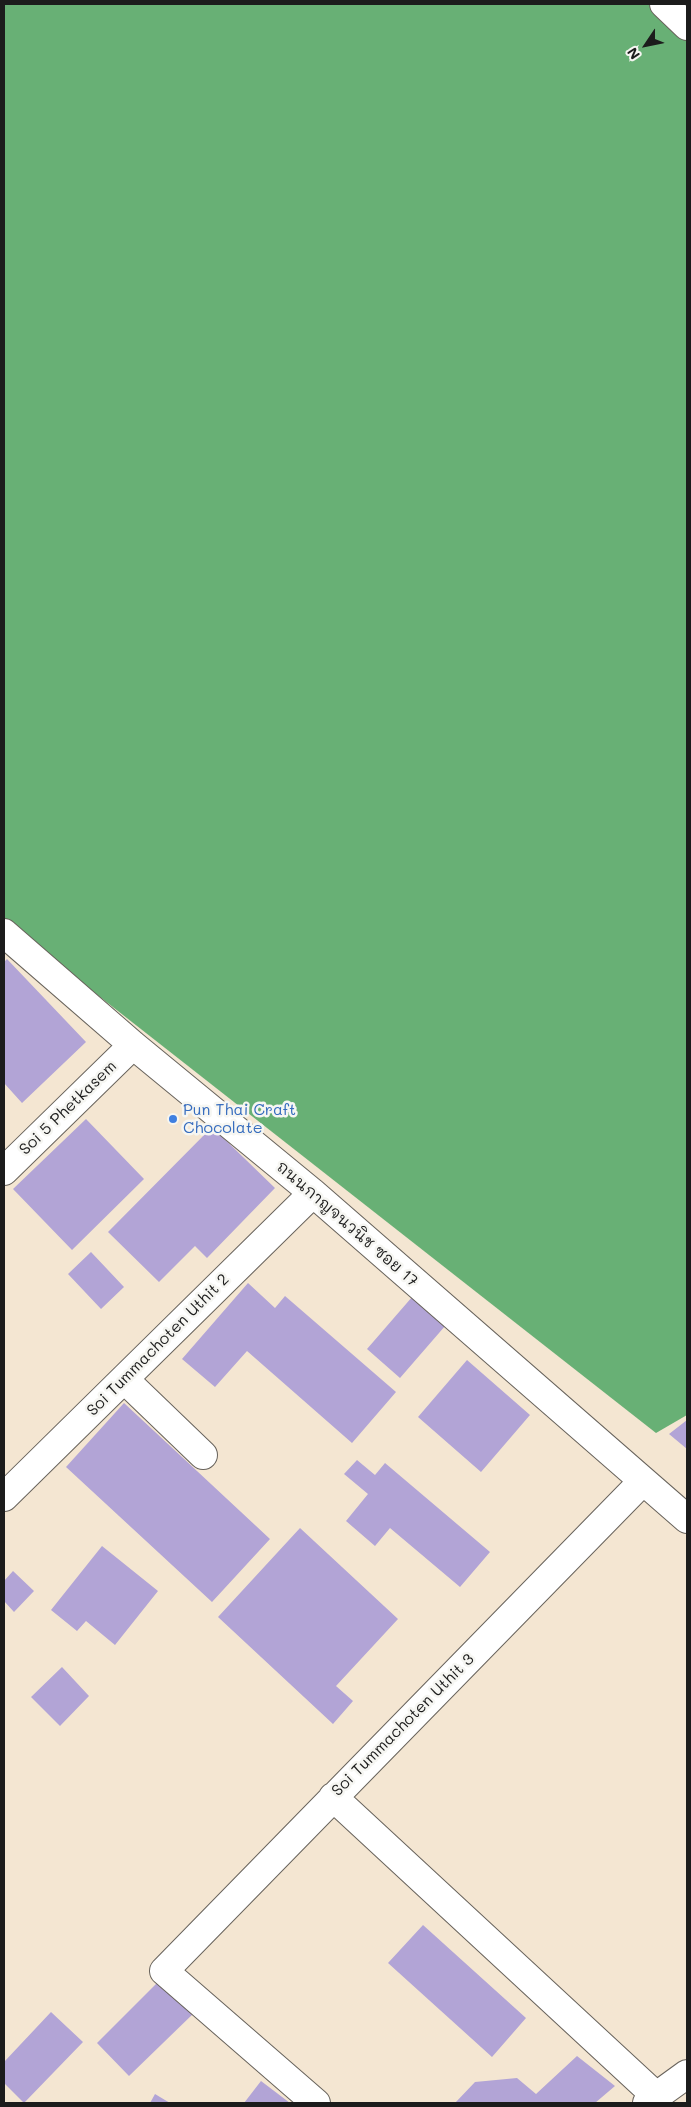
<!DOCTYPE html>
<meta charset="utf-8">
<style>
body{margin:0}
#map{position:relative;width:691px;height:2107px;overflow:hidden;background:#f4e6d2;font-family:Mali,sans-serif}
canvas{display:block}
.frame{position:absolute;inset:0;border:5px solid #1c1c1c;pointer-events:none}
.north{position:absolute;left:621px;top:20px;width:50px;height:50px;-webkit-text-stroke:4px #f6f6f2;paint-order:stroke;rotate:236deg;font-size:14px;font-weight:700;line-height:20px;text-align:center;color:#1c1c1c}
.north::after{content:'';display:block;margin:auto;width:18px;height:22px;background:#1c1c1c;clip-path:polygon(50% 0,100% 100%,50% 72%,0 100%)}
</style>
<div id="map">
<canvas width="691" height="2107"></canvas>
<div class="frame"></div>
<div class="north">N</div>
</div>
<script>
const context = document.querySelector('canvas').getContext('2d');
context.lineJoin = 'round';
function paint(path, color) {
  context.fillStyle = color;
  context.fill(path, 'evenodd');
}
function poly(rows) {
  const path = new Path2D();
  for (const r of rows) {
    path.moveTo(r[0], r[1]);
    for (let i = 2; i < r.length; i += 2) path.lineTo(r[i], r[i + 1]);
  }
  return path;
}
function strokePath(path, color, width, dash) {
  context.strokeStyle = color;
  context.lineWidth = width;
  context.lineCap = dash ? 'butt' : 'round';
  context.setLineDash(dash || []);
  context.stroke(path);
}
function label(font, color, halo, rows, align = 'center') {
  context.font = font + ' Mali,"Playpen Sans Thai",sans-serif';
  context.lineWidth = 5;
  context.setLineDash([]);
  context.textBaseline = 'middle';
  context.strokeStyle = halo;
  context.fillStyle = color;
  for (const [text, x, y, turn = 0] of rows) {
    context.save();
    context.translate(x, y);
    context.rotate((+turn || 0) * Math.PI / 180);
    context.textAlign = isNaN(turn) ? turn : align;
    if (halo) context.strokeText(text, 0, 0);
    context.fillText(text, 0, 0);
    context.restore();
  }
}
paint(poly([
 [4,4,687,4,687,1415,656,1433,21,935,4,919]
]), '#68b075');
paint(poly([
 [7,959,86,1042,22,1103,4,1083,4,962],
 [86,1119,144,1179,72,1250,13,1189],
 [212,1127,275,1188,207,1258,195,1246,159,1282,108,1232],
 [91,1252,124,1287,101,1309,68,1274],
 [248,1283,275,1308,285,1296,396,1392,352,1443,247,1351,215,1387,182,1359],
 [419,1289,452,1318,400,1378,367,1349],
 [467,1360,530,1415,481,1472,418,1417],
 [124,1403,270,1539,212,1602,66,1467],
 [687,1420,687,1449,669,1434],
 [357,1460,375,1475,385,1463,490,1552,460,1587,390,1528,375,1546,346,1521,368,1494,344,1474],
 [300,1528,398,1619,336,1686,353,1701,333,1724,218,1617],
 [102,1546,158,1591,115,1645,86,1621,77,1631,51,1610],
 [13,1571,34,1591,14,1612,4,1601,4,1581],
 [62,1667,89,1696,60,1726,31,1697],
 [423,1925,526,2018,492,2057,388,1963],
 [162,1978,195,2012,129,2076,97,2043],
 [51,2012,83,2042,24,2103,4,2083,4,2062],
 [577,2056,615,2086,595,2103,455,2103,475,2082,517,2078,536,2094],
 [261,2081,290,2103,244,2103],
 [155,2094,170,2103,150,2103]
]), '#b2a4d6');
const street = poly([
 [664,4,687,26],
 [4,933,133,1045,313,1193,687,1519],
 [4,1171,133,1045],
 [124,1379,203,1455],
 [4,1497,313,1193],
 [333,1797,656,2096],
 [316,2103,164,1971,643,1481],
 [647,2103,687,2074]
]);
strokePath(street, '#68635c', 30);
strokePath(street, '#fff', 28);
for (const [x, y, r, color] of [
 [173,1119,5,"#3f7fe0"]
]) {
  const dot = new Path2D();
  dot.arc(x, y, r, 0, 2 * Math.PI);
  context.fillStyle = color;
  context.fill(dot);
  strokePath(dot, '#f6f6f2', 2);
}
label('16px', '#1c1c1c', '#f6f6f2', [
 ["Soi 5 Phetkasem",68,1108,-44],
 ["ถนนกาญจนวนิช ซอย 17",347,1224,41],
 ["Soi Tummachoten Uthit 2",158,1345,-45],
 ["Soi Tummachoten Uthit 3",403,1725,-45]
]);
label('16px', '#366cbe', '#f6f6f2', [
 ["Pun Thai Craft",183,1110],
 ["Chocolate",183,1128]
], 'left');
</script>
